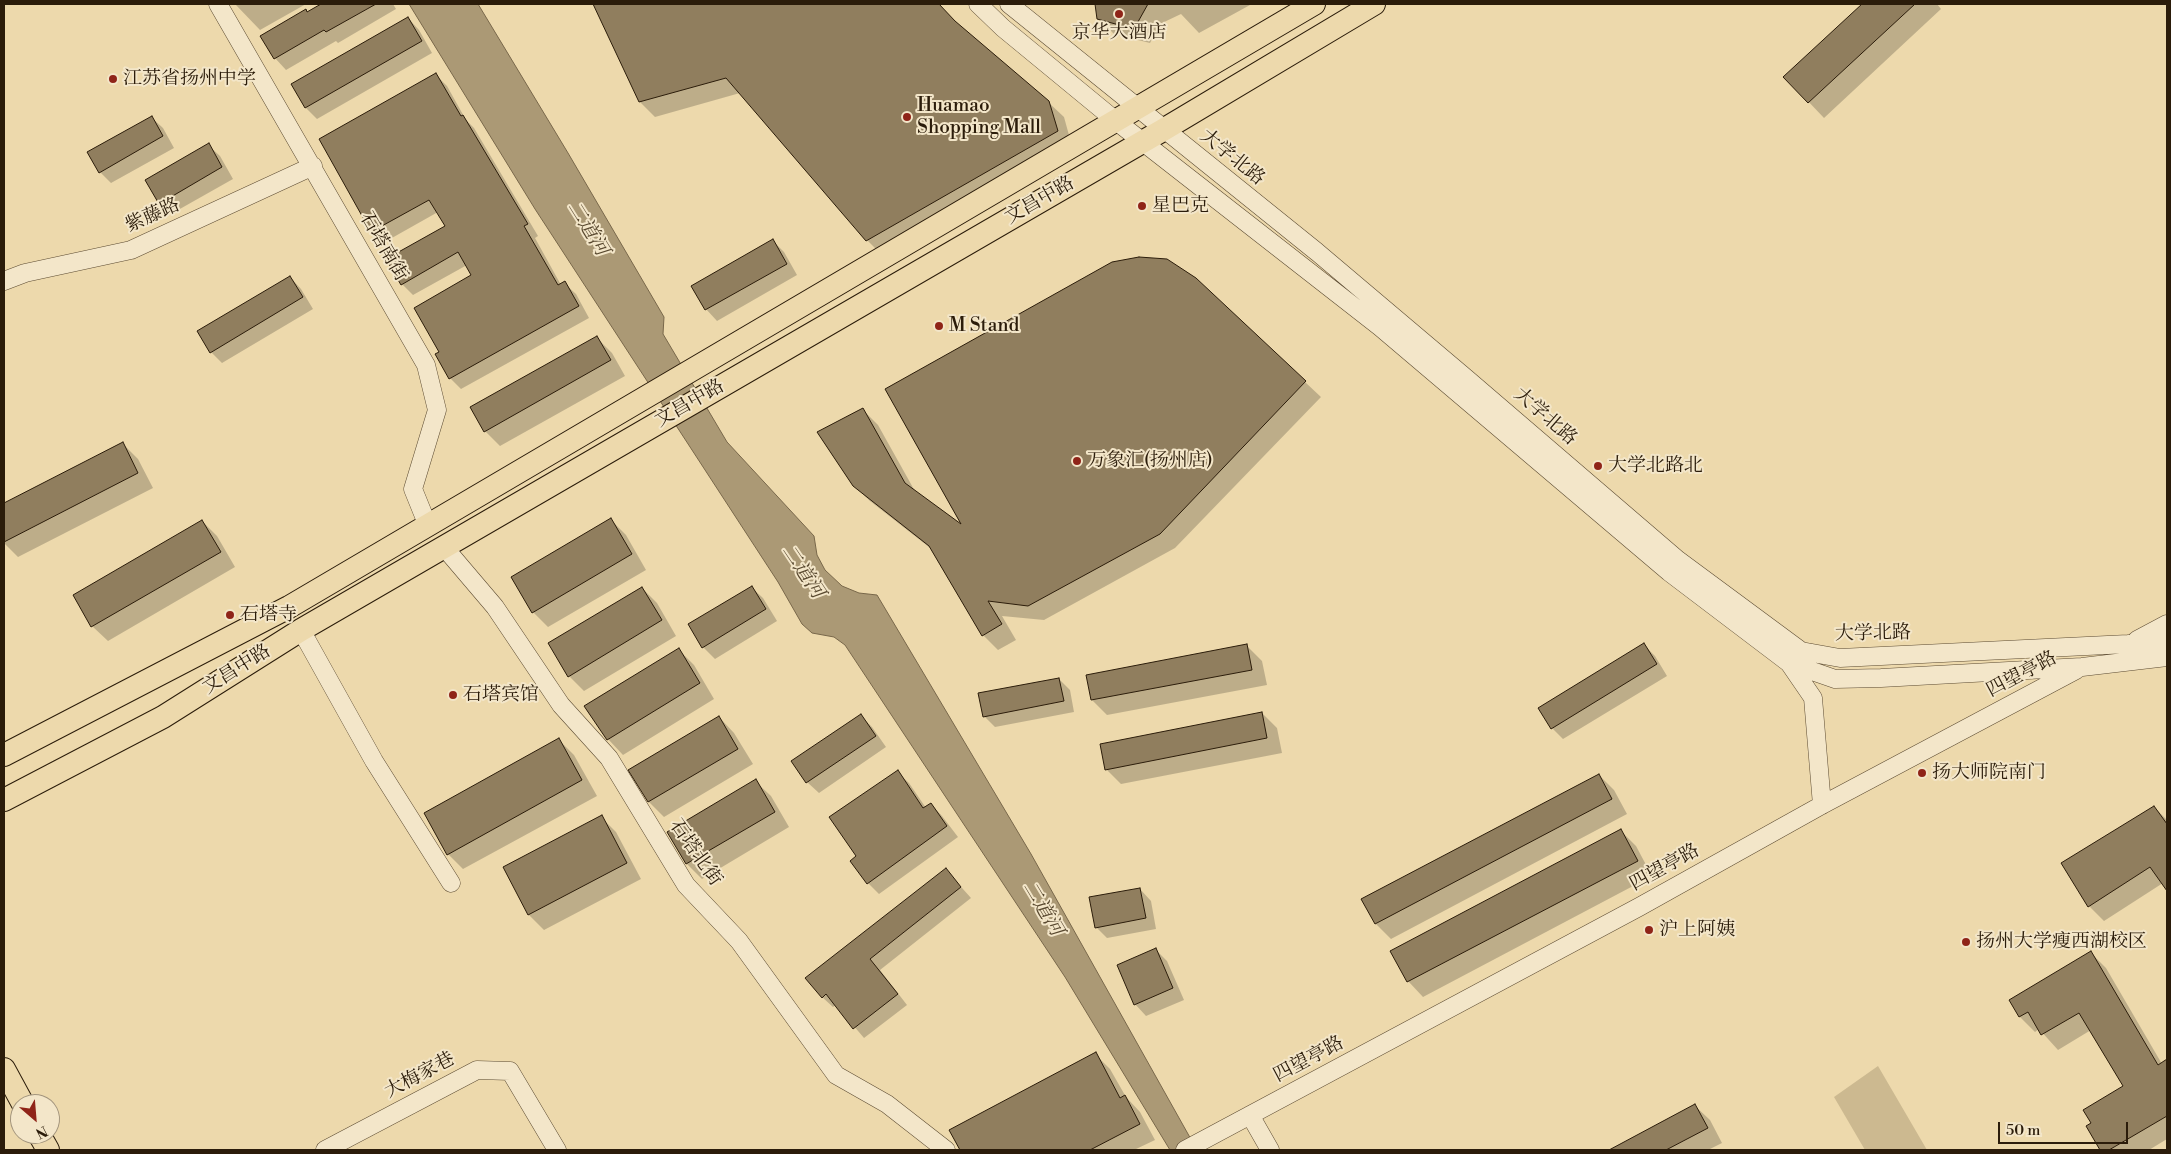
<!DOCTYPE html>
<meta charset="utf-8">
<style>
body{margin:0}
#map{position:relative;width:2171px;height:1154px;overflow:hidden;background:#edd9ac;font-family:"Libre Bodoni",serif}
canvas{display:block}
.frame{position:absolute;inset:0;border:5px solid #2b1c0a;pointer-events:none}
.north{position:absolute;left:10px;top:1094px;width:50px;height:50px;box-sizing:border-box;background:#f3e6c9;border:1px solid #a3957d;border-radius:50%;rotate:153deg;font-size:14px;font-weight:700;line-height:20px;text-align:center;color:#2b1c0a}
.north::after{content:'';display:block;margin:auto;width:18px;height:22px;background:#8f2418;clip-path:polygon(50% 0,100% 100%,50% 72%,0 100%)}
.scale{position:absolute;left:1998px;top:1122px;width:130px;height:22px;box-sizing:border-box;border:2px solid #2b1c0a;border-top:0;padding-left:6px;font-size:15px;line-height:18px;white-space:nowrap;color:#2b1c0a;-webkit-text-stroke:4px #f3e6c9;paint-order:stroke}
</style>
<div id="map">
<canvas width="2171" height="1154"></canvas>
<div class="frame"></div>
<div class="north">N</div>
<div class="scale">50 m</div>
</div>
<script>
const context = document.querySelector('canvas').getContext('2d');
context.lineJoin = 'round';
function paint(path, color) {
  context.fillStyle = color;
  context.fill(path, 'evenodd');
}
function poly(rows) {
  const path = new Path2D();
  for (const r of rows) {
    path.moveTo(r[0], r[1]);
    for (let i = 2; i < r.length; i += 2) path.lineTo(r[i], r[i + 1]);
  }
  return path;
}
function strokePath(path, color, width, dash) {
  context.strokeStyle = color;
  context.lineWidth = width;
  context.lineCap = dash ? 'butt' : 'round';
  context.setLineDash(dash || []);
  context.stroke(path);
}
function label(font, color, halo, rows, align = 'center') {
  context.font = font + ' "Libre Bodoni","Noto Serif SC",serif';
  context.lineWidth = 4;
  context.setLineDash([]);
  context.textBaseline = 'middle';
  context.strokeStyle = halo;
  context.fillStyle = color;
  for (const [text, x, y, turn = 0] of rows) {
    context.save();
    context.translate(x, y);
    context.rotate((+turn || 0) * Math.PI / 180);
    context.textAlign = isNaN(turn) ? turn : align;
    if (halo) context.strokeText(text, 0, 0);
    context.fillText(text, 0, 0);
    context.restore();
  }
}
paint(poly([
 [1878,1066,1927,1150,1865,1150,1834,1097]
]), '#ccb990');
const water = poly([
 [409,4,478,4,568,153,664,317,663,334,727,442,814,536,817,555,825,570,842,586,859,593,877,595,1031,854,1197,1150,1170,1150,1065,977,845,645,834,637,812,633,802,624,778,582,535,209,409,4]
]);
paint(water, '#ab9975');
strokePath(water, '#78674a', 1);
paint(poly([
 [235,4,306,4,260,30],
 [324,4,393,4,396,9,338,43,336,41,286,70,275,58,308,13],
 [594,4,938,4,958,25,1048,102,1064,117,1072,146,882,255,867,240,740,93,655,117,640,102],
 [1096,4,1250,4,1250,5,1199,33,1181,14,1160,24,1150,43,1114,34,1098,18],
 [1864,4,1937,4,1941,9,1824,118,1785,77],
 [408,18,419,30,432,53,317,119,306,108],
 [436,75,447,86,466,120,474,128,538,236,535,238,561,285,564,283,576,294,589,318,461,389,450,378,441,352,473,276,467,265,413,295,402,284,446,227,438,212,383,243,372,232,321,139],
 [151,117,163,128,174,148,111,183,100,172],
 [208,145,220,156,233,179,171,214,160,203],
 [773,241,784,252,797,275,717,321,706,309],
 [290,277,301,289,313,309,222,363,211,352],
 [1195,279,1321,397,1175,548,1044,620,1002,616,1016,640,998,650,983,635,934,551,870,501,854,486,862,409,878,425,916,493,965,529],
 [597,338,612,353,625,376,500,446,485,431],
 [123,444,138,459,153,488,18,557,4,543,4,505],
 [610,519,626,535,646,570,548,627,533,612],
 [202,521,217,536,235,567,108,641,92,626],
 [751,587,763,598,777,621,715,659,703,647,690,625],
 [642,588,657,603,676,636,584,691,569,676],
 [1644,645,1655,656,1667,676,1563,739,1552,728],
 [1247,646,1262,661,1267,685,1107,715,1092,700],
 [679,650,694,665,714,699,623,755,608,739,586,706],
 [1059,679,1070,690,1074,712,995,727,984,716],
 [1262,713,1277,728,1282,753,1121,784,1106,769],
 [861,716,872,727,886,747,819,793,807,782,793,762],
 [719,717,734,733,753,764,664,817,649,802,630,770],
 [559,740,574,755,597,796,463,869,448,854],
 [897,772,909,783,926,808,931,804,942,816,958,837,879,894,868,883,858,857],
 [1599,775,1614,790,1627,814,1391,939,1376,924],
 [755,781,771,796,789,827,702,879,687,864,668,833],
 [2154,807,2167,820,2167,888,2163,883,2104,921,2089,906,2062,863],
 [601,817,616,832,641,879,544,930,529,915,504,868],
 [1621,831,1636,846,1652,876,1423,997,1408,981],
 [946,870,971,898,880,970,907,1005,864,1038,836,1005,833,1007,822,997],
 [1140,889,1151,901,1156,929,1107,938,1096,927],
 [1156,950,1167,961,1184,1000,1146,1016,1135,1004],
 [2091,953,2106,968,2162,1064,2167,1061,2167,1139,2149,1150,2101,1150,2087,1126,2093,1123,2125,1087,2091,1030,2058,1050,2039,1029,2035,1032,2020,1017,2010,1000],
 [1095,1054,1110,1069,1126,1097,1140,1112,1155,1140,1134,1150,961,1150,951,1131],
 [1694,1105,1710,1120,1722,1143,1708,1150,1612,1150]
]), '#0003');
const building = poly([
 [321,4,376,4,326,32,324,30,274,59,260,36,306,9,307,12,321,4],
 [593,4,939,4,955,21,1049,101,1058,131,866,241,726,78,639,102,593,4],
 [1095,4,1148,4,1134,29,1097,19,1095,4],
 [1862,4,1915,4,1808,103,1783,77,1862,4],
 [408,17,422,41,305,108,291,84,408,17],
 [436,73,461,116,463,115,528,224,524,226,558,285,565,281,579,306,449,379,435,354,439,352,414,308,471,275,458,252,401,285,386,259,445,226,429,200,371,232,319,139,436,73],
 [152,116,163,136,99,173,87,152,152,116],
 [209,143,222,167,159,204,145,180,209,143],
 [773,239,787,264,705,310,691,286,773,239],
 [1139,257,1167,259,1196,278,1306,381,1160,534,1028,606,988,601,1002,624,982,636,929,546,853,486,817,432,863,408,905,483,961,524,885,389,1112,262,1139,257],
 [290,276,303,297,210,353,197,331,290,276],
 [597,336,611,360,484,432,470,407,597,336],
 [123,442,138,473,4,542,4,503,123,442],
 [611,518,632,554,532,613,511,577,611,518],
 [202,520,221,552,91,627,73,595,202,520],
 [752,586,766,609,702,648,688,624,752,586],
 [642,587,662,620,568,677,548,643,642,587],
 [1644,643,1657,664,1551,729,1538,708,1644,643],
 [1247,644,1252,670,1091,700,1086,675,1247,644],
 [679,648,700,683,607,740,584,706,679,648],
 [1059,678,1064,701,983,717,978,693,1059,678],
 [1262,712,1267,738,1105,770,1100,744,1262,712],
 [861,714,876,736,806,783,791,761,861,714],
 [719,716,738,749,648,802,628,770,719,716],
 [559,738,582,780,447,855,424,813,559,738],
 [898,770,923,808,931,803,947,826,867,884,850,861,856,856,829,817,898,770],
 [1599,774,1612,799,1375,924,1361,899,1599,774],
 [756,779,775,812,686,864,667,832,756,779],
 [2154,806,2167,824,2167,891,2150,867,2088,907,2061,863,2154,806],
 [602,815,627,863,528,915,503,867,602,815],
 [1621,829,1638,861,1407,982,1390,951,1621,829],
 [946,868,961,887,870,959,898,994,853,1029,826,994,822,998,805,978,946,868],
 [1140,888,1146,918,1095,928,1089,897,1140,888],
 [1156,948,1173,988,1134,1005,1117,965,1156,948],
 [2091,951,2158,1065,2167,1059,2167,1116,2109,1150,2100,1150,2086,1126,2091,1123,2083,1110,2123,1086,2079,1013,2041,1035,2028,1012,2019,1017,2009,1000,2091,951],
 [1096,1052,1120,1098,1125,1095,1140,1124,1090,1150,960,1150,949,1130,1096,1052],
 [1695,1104,1708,1128,1666,1150,1609,1150,1695,1104]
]);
paint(building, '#907e5e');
strokePath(building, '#2b1c0a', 1);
const minor = poly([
 [218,4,426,365,437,410,413,489,428,526],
 [978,4,1003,28,1116,121,1380,327,1669,572,1789,663,1835,679,1881,678,2082,667,2167,657],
 [1009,4,1317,252,1466,378,1678,560,1801,651,1840,658,2128,644,2167,641],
 [4,281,25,273,131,250,313,166],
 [444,547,495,607,561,705,609,758,686,885,739,941,836,1075,887,1104,946,1150],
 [301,630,374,761,451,883],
 [2137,640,2167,624],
 [1789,663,1813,698,1822,805],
 [1250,1115,1270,1150],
 [325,1150,477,1070,510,1071,557,1150],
 [1185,1150,1639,907,1822,805,2076,670]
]);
const major = poly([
 [4,755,289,607,1314,4],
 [4,800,163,717,301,630,1163,130,1374,4],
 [4,1069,23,1104],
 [39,1134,48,1150]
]);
strokePath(minor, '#5c4b32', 19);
strokePath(major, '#2b1c0a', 24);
strokePath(minor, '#f3e6c9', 18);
strokePath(major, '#edd9ac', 22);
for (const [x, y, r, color] of [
 [1119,14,5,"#8f2418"],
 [113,79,5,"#8f2418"],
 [907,117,5,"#8f2418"],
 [1142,206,5,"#8f2418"],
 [939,326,5,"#8f2418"],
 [1077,461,5,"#8f2418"],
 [1598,466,5,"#8f2418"],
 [230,615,5,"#8f2418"],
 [453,695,5,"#8f2418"],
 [1922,773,5,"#8f2418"],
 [1649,930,5,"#8f2418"],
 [1966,942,5,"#8f2418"]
]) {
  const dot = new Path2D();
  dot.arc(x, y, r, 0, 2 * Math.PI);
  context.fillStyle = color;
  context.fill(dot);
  strokePath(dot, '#f3e6c9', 2);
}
label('19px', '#2b1c0a', '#f3e6c9', [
 ["京华大酒店",1119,33,"center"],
 ["江苏省扬州中学",123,79],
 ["Huamao",917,106],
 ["Shopping Mall",917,128],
 ["星巴克",1152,206],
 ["M Stand",949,326],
 ["万象汇(扬州店)",1087,461],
 ["大学北路北",1608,466],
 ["石塔寺",240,615],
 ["石塔宾馆",463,695],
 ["扬大师院南门",1932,773],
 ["沪上阿姨",1659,930],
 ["扬州大学瘦西湖校区",1976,942]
], 'left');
label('19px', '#2b1c0a', '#f3e6c9', [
 ["大学北路",1232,158,39],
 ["文昌中路",1040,201,-30],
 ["紫藤路",153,216,-24],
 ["石塔南街",383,247,60],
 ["文昌中路",690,404,-30],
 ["大学北路",1545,417,41],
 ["大学北路",1873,634,-1],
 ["文昌中路",237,670,-32],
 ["四望亭路",2022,675,-28],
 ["石塔北街",695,853,55],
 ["四望亭路",1665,868,-29],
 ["四望亭路",1309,1060,-28],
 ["大梅家巷",420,1076,-28]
]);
label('italic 20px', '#58482f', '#f3e6c9', [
 ["二道河",587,229,58],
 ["二道河",802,572,56],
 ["二道河",1042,909,59]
]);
</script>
